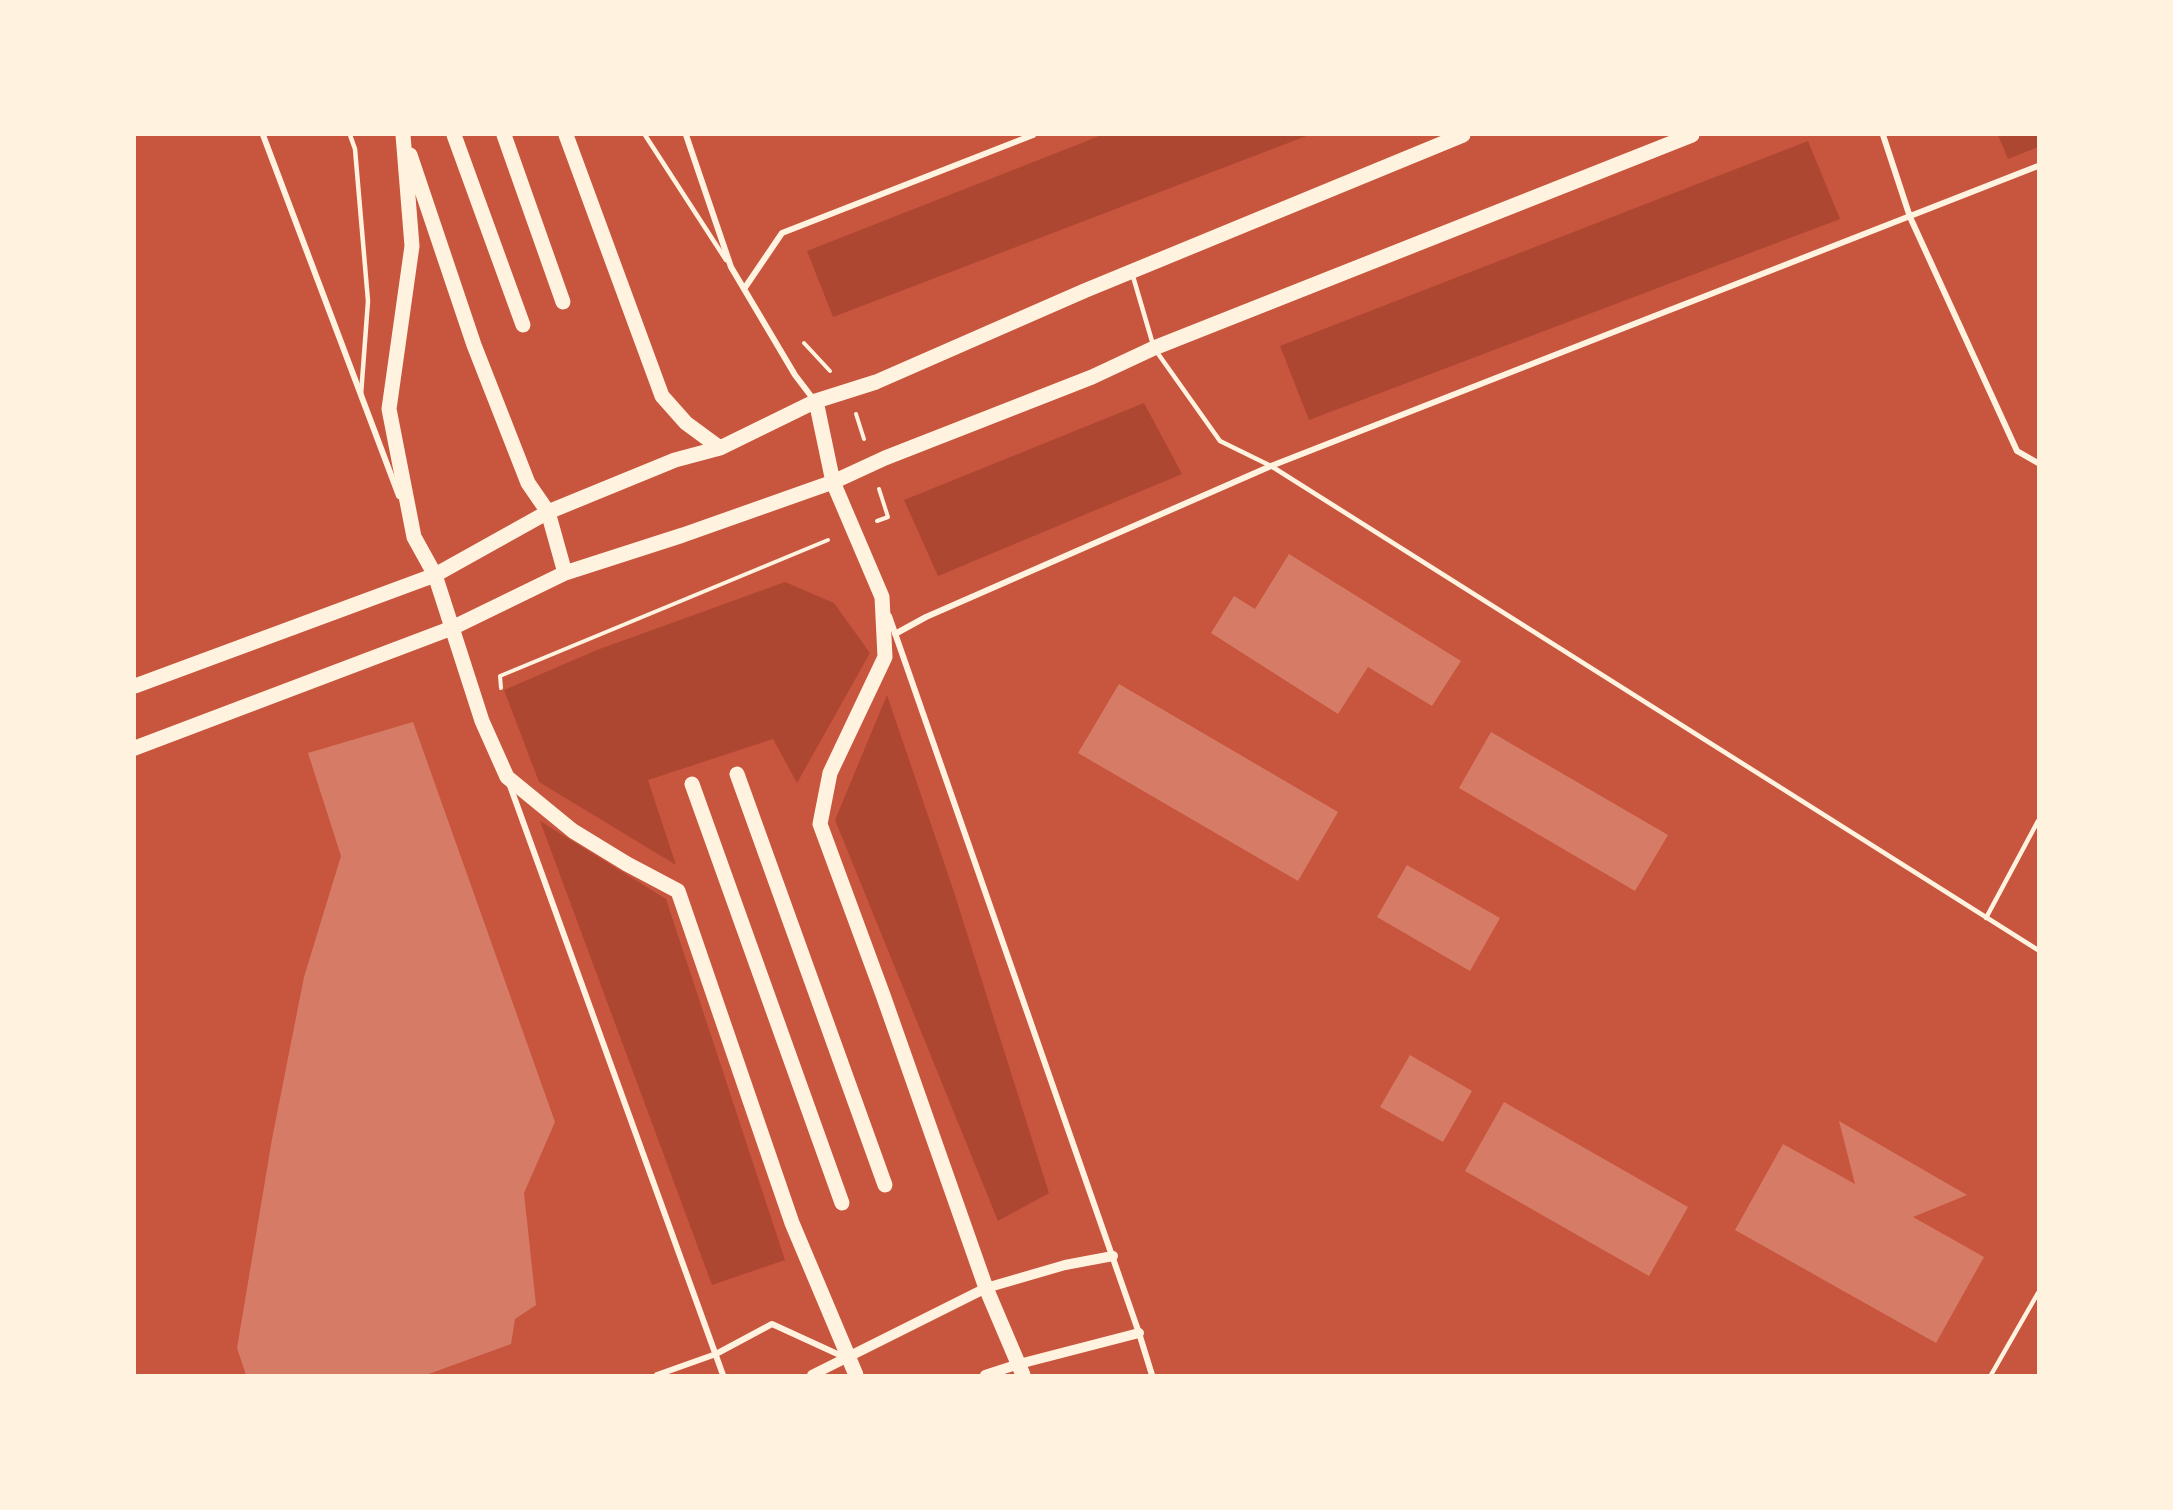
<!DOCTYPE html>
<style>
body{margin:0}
#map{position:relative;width:2173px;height:1510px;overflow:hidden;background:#c8553d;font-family:"PT Sans",sans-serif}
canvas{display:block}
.frame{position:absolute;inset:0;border:136px solid #fff3e0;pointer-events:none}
</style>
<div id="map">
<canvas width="2173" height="1510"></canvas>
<div class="frame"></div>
</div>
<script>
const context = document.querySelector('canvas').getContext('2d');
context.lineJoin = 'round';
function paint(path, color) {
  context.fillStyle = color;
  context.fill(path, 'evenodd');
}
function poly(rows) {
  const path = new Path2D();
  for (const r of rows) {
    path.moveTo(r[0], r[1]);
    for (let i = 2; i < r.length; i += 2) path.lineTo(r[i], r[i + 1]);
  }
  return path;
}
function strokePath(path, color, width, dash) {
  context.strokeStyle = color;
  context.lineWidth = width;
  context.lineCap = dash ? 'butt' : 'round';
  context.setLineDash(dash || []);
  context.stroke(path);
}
paint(poly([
 [1102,135,1309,135,833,317,807,251],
 [1998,135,2038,135,2038,147,2008,159],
 [1808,141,1840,219,1309,420,1280,346],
 [1144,403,1182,474,938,576,904,500],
 [785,582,834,603,870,653,797,783,773,739,648,780,676,865,539,782,504,690,597,650],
 [887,695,953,889,1049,1193,998,1221,835,820],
 [540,821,666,899,785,1260,712,1285]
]), '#ae4732');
paint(poly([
 [1289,554,1461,661,1432,706,1368,667,1338,714,1211,633,1234,596,1255,609],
 [1119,684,1338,812,1298,881,1078,753],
 [413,722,555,1122,524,1193,536,1305,515,1319,511,1344,426,1375,246,1375,237,1348,272,1139,304,977,341,856,308,753],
 [1491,732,1668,835,1635,891,1459,788],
 [1407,865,1500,918,1470,971,1377,917],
 [1410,1055,1472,1091,1443,1142,1380,1107],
 [1504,1102,1688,1207,1649,1276,1465,1171],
 [1839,1121,1967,1195,1913,1217,1984,1257,1936,1343,1735,1230,1783,1144,1855,1184]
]), '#d67c66');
strokePath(poly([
 [804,343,830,371],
 [856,414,864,439],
 [877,521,888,517,879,489],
 [501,688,500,676,828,540]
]), '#fff3e0', 4);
strokePath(poly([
 [350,135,355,149,368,301,361,395],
 [645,135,726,260],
 [1132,273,1154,348,1220,441,1271,466,2038,950],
 [1986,918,2038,821],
 [1991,1375,2038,1293]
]), '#fff3e0', 4.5);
strokePath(poly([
 [263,135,399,496],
 [686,135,731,267,795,375,814,400],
 [1883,135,1910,217,2017,451,2038,463],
 [744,289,782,233,1033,135],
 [889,616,1139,1333,1152,1375],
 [895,634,926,617,1271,466,2038,166],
 [509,783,723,1375],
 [657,1375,716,1354,772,1324,844,1357]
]), '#fff3e0', 6);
strokePath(poly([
 [812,1375,986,1288,1065,1265,1113,1256],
 [985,1375,1019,1364,1139,1333]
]), '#fff3e0', 10);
strokePath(poly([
 [403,135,412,246,389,409,414,537,435,575,482,721,507,777,573,831,627,864,678,891,792,1223,856,1375],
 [454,135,523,325],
 [504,135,563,302],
 [566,135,662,396,686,423,720,448],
 [410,155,474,345,528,483,548,512,565,573],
 [816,401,833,482,882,597,885,657,830,773,820,824,883,995,986,1288,1023,1375],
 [135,686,435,575,548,512,675,460,720,448,816,401,876,382,1084,291,1463,135],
 [135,748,452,628,565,573,683,535,833,482,885,458,1092,377,1154,348,1692,135],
 [737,774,885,1185],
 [692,784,842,1203]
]), '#fff3e0', 15);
</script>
